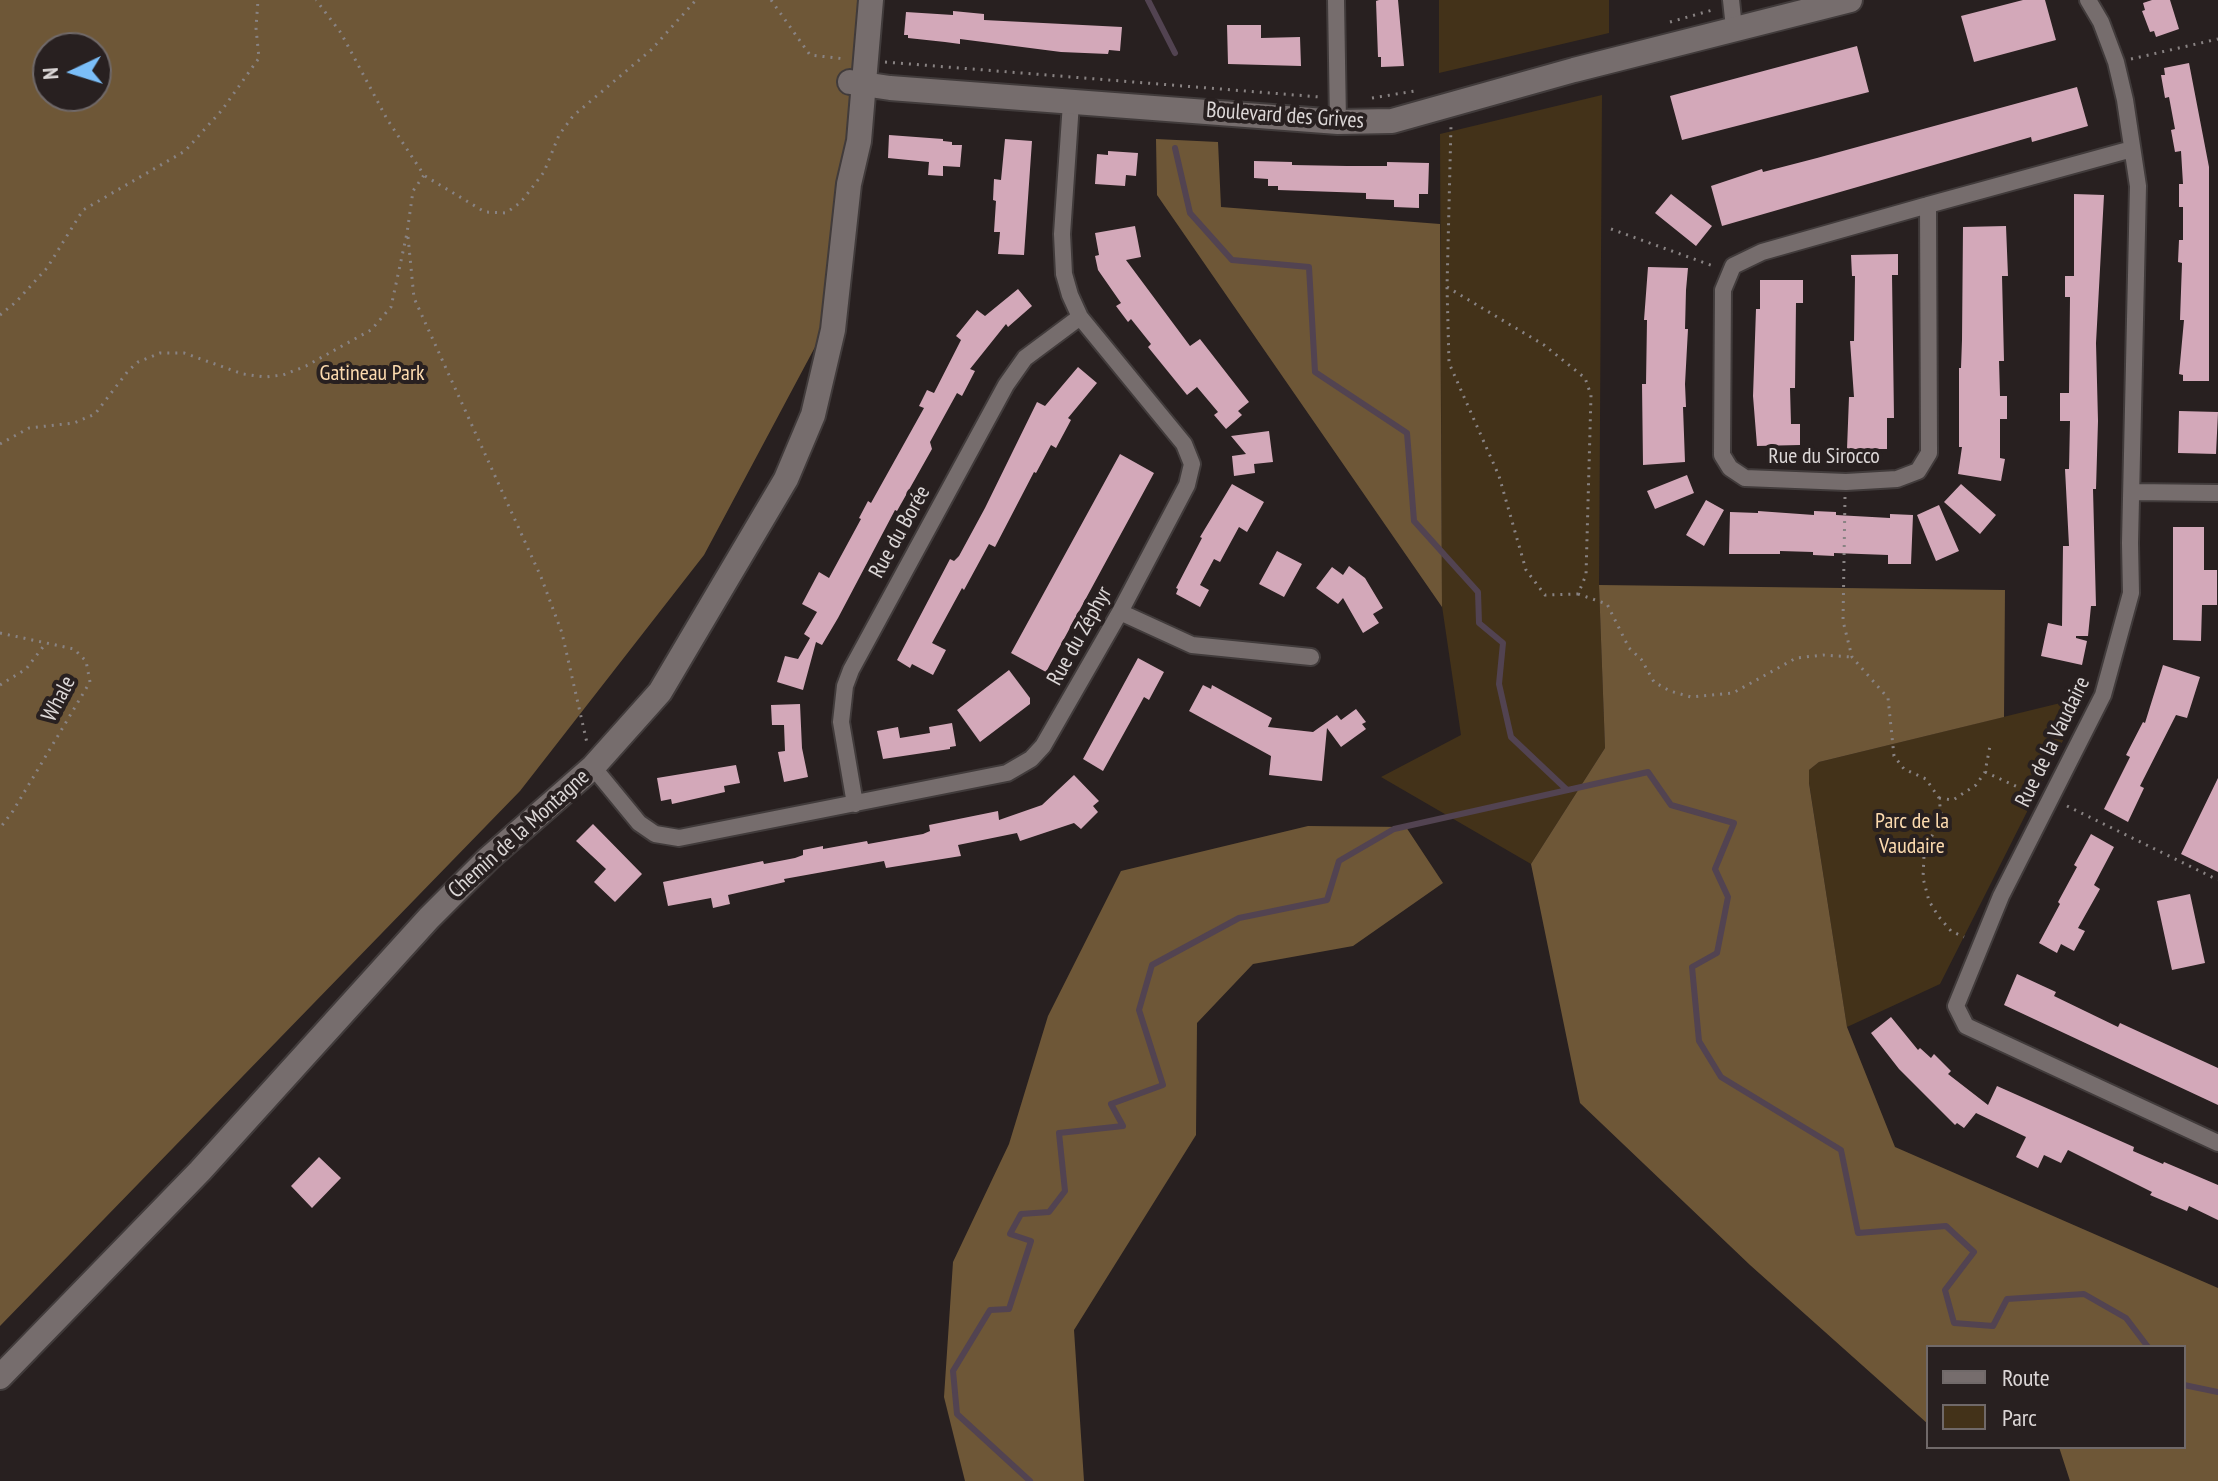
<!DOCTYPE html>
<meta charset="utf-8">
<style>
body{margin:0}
#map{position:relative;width:2218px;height:1481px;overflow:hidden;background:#282020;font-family:"PT Sans Narrow",sans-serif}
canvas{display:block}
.legend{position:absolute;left:1926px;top:1345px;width:260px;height:104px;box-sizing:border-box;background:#282020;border:2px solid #706969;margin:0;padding:10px 14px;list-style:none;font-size:24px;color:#dcd7d7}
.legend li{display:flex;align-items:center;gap:16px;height:40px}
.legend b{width:40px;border:2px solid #706969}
.north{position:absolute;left:32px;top:32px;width:80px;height:80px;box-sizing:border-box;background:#282020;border:2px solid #706969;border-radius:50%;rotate:266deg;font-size:22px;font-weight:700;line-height:32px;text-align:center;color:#dcd7d7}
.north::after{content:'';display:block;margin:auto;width:28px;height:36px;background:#7bbef8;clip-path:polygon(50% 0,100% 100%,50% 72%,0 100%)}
</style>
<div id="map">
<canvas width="2218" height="1481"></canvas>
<ul class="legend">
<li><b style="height:10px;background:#766d6d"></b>Route</li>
<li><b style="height:22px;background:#433219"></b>Parc</li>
</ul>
<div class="north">N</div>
</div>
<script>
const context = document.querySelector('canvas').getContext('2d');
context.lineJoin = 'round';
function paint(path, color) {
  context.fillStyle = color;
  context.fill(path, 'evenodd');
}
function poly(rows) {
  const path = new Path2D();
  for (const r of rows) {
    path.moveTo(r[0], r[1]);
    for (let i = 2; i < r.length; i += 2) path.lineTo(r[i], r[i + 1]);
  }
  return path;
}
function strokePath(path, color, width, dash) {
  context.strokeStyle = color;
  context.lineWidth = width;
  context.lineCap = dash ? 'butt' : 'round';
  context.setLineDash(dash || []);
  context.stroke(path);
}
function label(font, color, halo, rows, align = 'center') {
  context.font = font + ' "PT Sans Narrow",sans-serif';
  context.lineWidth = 8;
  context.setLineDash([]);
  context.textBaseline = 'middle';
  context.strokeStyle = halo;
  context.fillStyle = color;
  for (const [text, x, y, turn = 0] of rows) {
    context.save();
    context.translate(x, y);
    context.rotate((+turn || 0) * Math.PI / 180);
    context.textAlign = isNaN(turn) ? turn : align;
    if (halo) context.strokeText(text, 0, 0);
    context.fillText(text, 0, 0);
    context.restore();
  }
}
paint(poly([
 [1439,0,1609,0,1609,33,1439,73],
 [1602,95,1599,585,1605,748,1531,864,1381,777,1461,735,1442,606,1440,134],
 [2085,697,1940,984,1847,1027,1808,776,1809,770,1819,762]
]), '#433219');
paint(poly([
 [0,0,876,0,846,289,704,555,520,791,0,1326],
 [48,48,96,48,96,96,48,96],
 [1156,139,1218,142,1221,207,1440,224,1442,607,1157,195],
 [1599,585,2005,590,2004,717,1819,762,1809,770,1809,783,1847,1027,1895,1147,2218,1288,2218,1481,2070,1481,2059,1447,2184,1447,2184,1347,1928,1347,1928,1424,1750,1265,1580,1103,1531,864,1605,748],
 [1308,826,1406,827,1443,883,1353,946,1253,964,1197,1023,1196,1135,1074,1330,1084,1481,965,1481,944,1397,953,1262,1009,1144,1048,1016,1121,871]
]), '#6e5737');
strokePath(poly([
 [1148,0,1175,53],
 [1175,148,1190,213,1232,260,1309,267,1315,372,1407,433,1414,521,1478,592,1479,623,1503,643,1499,684,1511,737,1566,789],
 [2184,1385,2218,1392],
 [1030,1481,957,1414,953,1371,990,1310,1009,1309,1031,1241,1010,1234,1021,1214,1049,1212,1065,1191,1059,1133,1123,1126,1111,1104,1163,1085,1139,1010,1152,965,1239,918,1327,900,1339,861,1394,829,1648,772,1671,805,1734,823,1715,869,1728,897,1717,953,1692,967,1699,1041,1721,1077,1841,1150,1858,1233,1946,1226,1974,1252,1945,1290,1954,1323,1993,1326,2007,1299,2084,1294,2126,1318,2148,1347]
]), '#524351', 6);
paint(poly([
 [1379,0,1398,0,1404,66,1381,67,1381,57,1378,57,1376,1],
 [2023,0,2045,0,2056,40,1974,62,1961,16],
 [2152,0,2170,0,2179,29,2156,37,2154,31,2150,32,2142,11,2145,10,2143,3],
 [953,11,984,14,984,20,1122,27,1120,51,1109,50,1108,54,1061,52,960,39,960,44,945,42,908,38,908,35,904,35,906,12,953,15],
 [1227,25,1261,25,1261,38,1300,37,1301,66,1228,64],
 [1857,46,1869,92,1682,140,1670,96],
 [2189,63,2209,167,2209,381,2183,381,2183,375,2179,374,2184,320,2180,320,2182,263,2178,262,2179,240,2183,240,2183,207,2179,207,2179,184,2183,184,2181,151,2175,152,2171,130,2175,129,2169,97,2165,98,2161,75,2165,75,2164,68],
 [2077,87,2088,126,2032,142,2031,137,1722,226,1711,186,1762,169,1763,172,1817,158],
 [889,135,943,139,943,141,952,142,952,145,962,145,960,167,943,166,943,176,928,175,929,162,888,158],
 [1005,139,1032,141,1024,255,998,254,1000,232,994,232,996,201,993,200,994,179,1001,180],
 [1108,151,1138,153,1136,176,1126,175,1125,186,1095,184,1097,154,1108,155],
 [1254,161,1292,162,1292,165,1347,166,1387,166,1387,162,1429,163,1428,194,1419,194,1419,208,1394,207,1394,200,1366,199,1366,193,1278,190,1278,186,1268,186,1268,179,1254,178],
 [1671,194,1712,226,1696,246,1655,213],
 [2074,194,2104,195,2096,343,2098,421,2096,489,2093,489,2096,606,2091,606,2088,636,2076,636,2076,638,2087,641,2082,665,2041,656,2048,623,2062,626,2063,546,2069,546,2065,469,2069,469,2070,421,2060,421,2060,393,2069,393,2070,297,2065,297,2065,276,2074,276],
 [1135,226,1141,257,1126,260,1190,346,1200,339,1249,402,1238,411,1242,415,1226,429,1214,415,1218,412,1197,387,1187,395,1148,347,1151,344,1131,319,1128,322,1116,306,1121,303,1098,270,1095,256,1099,255,1095,233],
 [2006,226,2008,276,2002,276,2004,361,1999,361,2000,396,2007,396,2007,419,2000,419,2000,458,2005,459,2001,481,1958,474,1962,447,1959,447,1959,368,1961,368,1962,340,1963,227],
 [1898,254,1898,275,1892,275,1894,418,1887,418,1887,449,1847,449,1849,397,1854,397,1850,341,1854,341,1855,276,1852,276,1851,255],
 [1648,267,1688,268,1686,290,1685,329,1688,329,1685,384,1686,407,1683,407,1685,462,1643,465,1642,384,1646,384,1647,320,1644,320],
 [1760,280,1803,280,1803,303,1796,303,1795,388,1790,388,1791,424,1800,424,1800,445,1757,446,1753,396,1756,309,1760,309],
 [1018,289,1032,306,1008,327,1006,324,970,369,975,371,962,396,957,393,930,442,932,449,897,511,895,510,838,618,822,645,816,642,803,690,777,682,785,656,798,659,810,638,804,634,817,612,802,604,819,572,829,578,861,519,859,518,868,501,871,503,924,408,919,406,927,390,934,393,961,340,956,336,977,310,985,316],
 [1078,367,1097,383,1068,418,1071,420,1056,448,1051,445,1036,473,1034,472,995,547,989,544,964,590,962,588,932,643,946,650,933,675,912,664,910,668,897,660,950,559,954,561,959,556,985,508,1037,402,1045,406],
 [2179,411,2218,412,2216,454,2178,453],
 [1269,431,1273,462,1254,464,1255,473,1234,476,1232,456,1246,454,1231,436],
 [1120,454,1154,473,1046,672,1011,653],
 [1687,475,1694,493,1655,509,1647,491],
 [1232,484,1264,502,1247,532,1239,527,1220,562,1214,559,1200,585,1209,590,1200,607,1176,594,1178,589,1176,588,1202,538,1200,537],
 [1961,484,1996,515,1980,534,1944,502],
 [1706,500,1724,510,1704,546,1686,535],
 [1939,505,1959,551,1936,561,1917,515],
 [1758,511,1814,515,1814,511,1836,512,1836,515,1890,518,1890,514,1913,515,1911,564,1888,564,1888,555,1834,553,1834,556,1813,555,1813,552,1780,551,1780,554,1729,554,1730,512,1758,513],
 [2173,527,2204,527,2204,570,2217,570,2217,605,2202,605,2201,641,2173,640],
 [1277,551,1302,564,1284,597,1259,584],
 [1349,566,1365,578,1383,608,1373,614,1379,623,1363,633,1343,598,1338,604,1316,588,1332,567,1343,575],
 [1138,658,1164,672,1149,700,1144,697,1103,771,1083,759],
 [2163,665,2200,677,2187,718,2176,715,2140,786,2144,788,2128,822,2104,809,2130,757,2126,755,2143,722,2145,723],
 [1009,670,1030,698,1030,704,980,742,957,710],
 [1203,685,1211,689,1212,685,1272,718,1268,727,1313,732,1337,715,1341,720,1356,709,1366,722,1362,724,1366,729,1341,747,1327,728,1322,781,1269,775,1271,756,1189,711],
 [800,704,802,748,808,777,784,782,778,752,785,751,784,725,772,725,771,705],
 [952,723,956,746,950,747,950,749,883,759,877,731,898,727,900,738,930,733,929,727],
 [736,765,740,783,724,786,725,792,672,804,671,799,661,801,657,778],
 [1074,775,1099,801,1093,806,1098,812,1081,829,1074,823,1020,841,1017,833,958,845,961,856,886,868,884,861,784,879,785,882,728,895,730,904,713,908,711,898,668,906,663,882,763,861,764,864,795,858,803,855,803,850,823,846,823,849,867,841,868,844,923,834,930,831,929,825,998,811,999,820,1042,805],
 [2218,778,2218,872,2181,854],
 [593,824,642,874,615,902,594,882,606,869,576,841],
 [2091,834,2114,847,2094,885,2100,889,2078,928,2085,931,2074,951,2061,944,2057,953,2039,943,2060,904,2058,902,2077,867,2074,865],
 [2190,894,2205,963,2172,970,2157,901],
 [2017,974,2056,992,2054,996,2118,1027,2120,1023,2218,1068,2218,1105,2004,1005],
 [1891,1017,1918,1050,1920,1048,1931,1058,1934,1054,1951,1071,1948,1074,1988,1105,1997,1086,2134,1147,2133,1151,2163,1164,2164,1162,2218,1185,2218,1220,2189,1206,2187,1211,2150,1195,2152,1192,2068,1150,2061,1163,2044,1155,2038,1168,2016,1157,2026,1137,1976,1113,1964,1128,1957,1123,1955,1125,1899,1069,1871,1033],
 [319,1157,341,1178,312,1208,291,1186]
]), '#d3a8b9');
const street = poly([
 [1336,0,1338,122],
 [1731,0,1734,28],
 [2088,0,2101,22,2116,62,2125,100,2138,186,2130,543,2131,593,2103,695,2001,896,1956,1006,1966,1026,2218,1143],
 [1928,205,1929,453,1918,471,1897,479,1846,482,1745,478,1730,468,1722,455,1723,290,1733,266,1762,252,1928,205,2132,149],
 [2132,492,2218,493],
 [1120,612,1192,645,1311,657],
 [593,767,639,823,655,834,679,838,1007,773,1031,759,1043,746,1120,612,1187,485,1192,464,1184,444,1080,317,1070,295,1064,274,1062,234,1071,103],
 [855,804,841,722,845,686,851,670,1006,385,1025,358,1080,317]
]);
const secondary = poly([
 [850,82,890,88,1338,122,1392,121,1574,70,1850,0],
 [0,1377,200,1171,429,918,488,859,593,767,660,692,786,479,813,415,833,330,849,184,859,141,871,0]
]);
strokePath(street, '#413b3b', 20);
strokePath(secondary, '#413b3b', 28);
strokePath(poly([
 [771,0,810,55,846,59],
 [1670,22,1716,9],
 [2131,59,2218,39],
 [885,62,1320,97],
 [1372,98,1415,91],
 [425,176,485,212,506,213,521,202,544,172,559,135,573,116,651,50,696,0],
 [1611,229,1716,267],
 [408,237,414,298,541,577,562,633,587,743],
 [1447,287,1544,345,1585,378,1591,395,1586,575,1578,594,1545,595,1526,570,1499,476,1449,363,1447,287,1451,125],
 [0,315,16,302,47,268,83,210,185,151,222,110,259,58,256,28,258,0],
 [0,444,29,428,74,423,95,414,128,371,138,362,160,353,184,353,243,374,265,377,283,375,306,366,371,330,391,307,407,233,413,191,424,175,387,119,341,33,316,0],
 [1845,497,1843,621,1852,657,1888,698,1894,756,1904,769,1926,779,1939,798,1941,814,1924,855,1923,878,1929,901,1939,917,1951,931,1964,937],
 [1578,594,1607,604,1629,648,1641,659,1654,682,1670,691,1691,697,1733,693,1796,658,1823,655,1852,657],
 [0,633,74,649,86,661,90,682,13,811,0,828],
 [0,685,26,669,46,643],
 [1985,772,2033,794],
 [1939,798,1953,800,1976,785,1985,772,1990,746],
 [2067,806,2218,880]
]), '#898383', 3, [2, 6]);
strokePath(street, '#766d6d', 16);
strokePath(secondary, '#766d6d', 24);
label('22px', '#dcd7d7', '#282020', [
 ["Boulevard des Grives",1285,116,4],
 ["Rue du Sirocco",1824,457],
 ["Rue du Borée",900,532,-61],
 ["Rue du Zéphyr",1080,636,-61],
 ["Whale",59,699,-63],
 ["Rue de la Vaudaire",2053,742,-64],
 ["Chemin de la Montagne",519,834,-42]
]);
label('22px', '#fddbaf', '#282020', [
 ["Gatineau Park",372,374],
 ["Parc de la",1912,822],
 ["Vaudaire",1912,847]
]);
</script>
